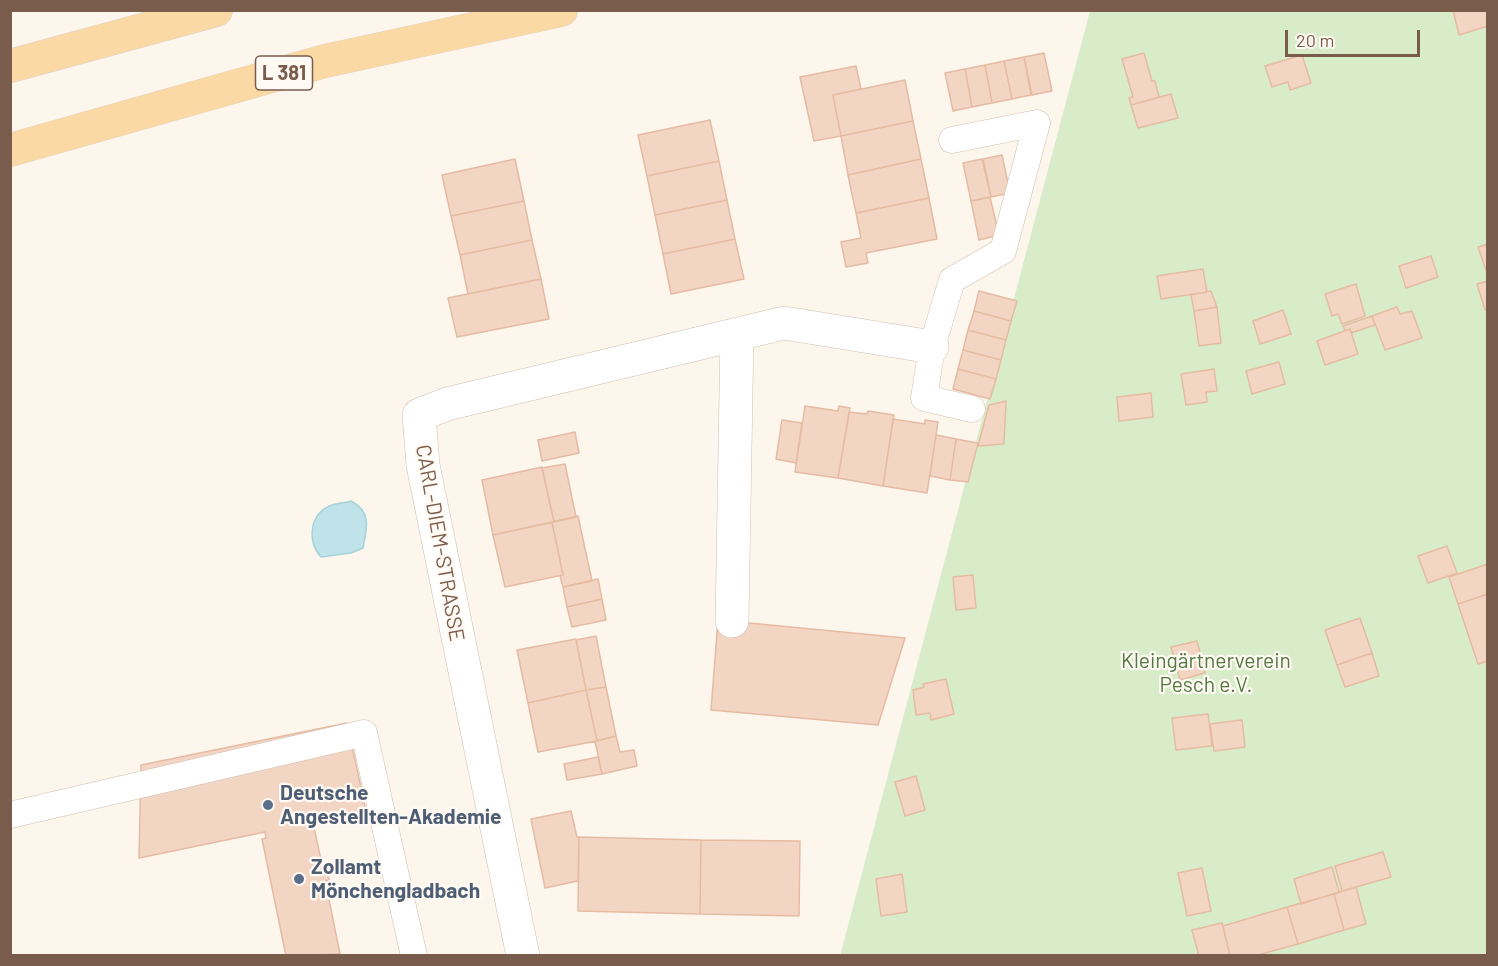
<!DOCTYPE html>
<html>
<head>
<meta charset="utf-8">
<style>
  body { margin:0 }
  #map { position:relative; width:1498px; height:966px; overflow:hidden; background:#fdf6ec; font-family:Barlow,sans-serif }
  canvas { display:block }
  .frame { position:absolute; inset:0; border:12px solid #7a5c4d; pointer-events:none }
  .scale { position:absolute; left:1285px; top:30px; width:135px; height:27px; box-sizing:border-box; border:3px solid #7a5c4d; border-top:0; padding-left:8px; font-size:18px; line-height:21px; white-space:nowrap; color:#7a5c4d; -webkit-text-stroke:4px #fffaf3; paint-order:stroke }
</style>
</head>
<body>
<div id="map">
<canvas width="1498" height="966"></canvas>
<div class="frame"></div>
<div class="scale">20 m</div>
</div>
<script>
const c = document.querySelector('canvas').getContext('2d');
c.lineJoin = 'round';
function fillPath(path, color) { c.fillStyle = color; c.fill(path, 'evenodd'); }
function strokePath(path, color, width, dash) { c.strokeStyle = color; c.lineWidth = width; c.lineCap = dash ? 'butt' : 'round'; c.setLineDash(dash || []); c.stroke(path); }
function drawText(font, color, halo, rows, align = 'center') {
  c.font = font + ' Barlow,sans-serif'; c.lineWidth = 4.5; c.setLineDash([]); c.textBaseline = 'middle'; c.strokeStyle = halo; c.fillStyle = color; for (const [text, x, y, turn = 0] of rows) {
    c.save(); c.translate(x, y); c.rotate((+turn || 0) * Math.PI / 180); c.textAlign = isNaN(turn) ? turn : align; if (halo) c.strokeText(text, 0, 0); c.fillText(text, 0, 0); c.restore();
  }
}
fillPath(new Path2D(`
  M1090,11h397v944l-647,1z`), '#d8ecc9');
const water = new Path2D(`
  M351,501c21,11 16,27 12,47l-12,5 -30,4c-14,-16 -12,-44 11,-52 5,-2 13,-2 19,-4z`);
fillPath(water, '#bfe3e8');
strokePath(water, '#a5d3da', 1.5);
const building = new Path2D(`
  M1453,10h35v16l-29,9z
  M1044,53l8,38 -20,4 -8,-38z
  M1144,53l8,28h3l4,16 -28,8 -2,-7 4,-1 -11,-38z
  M1302,55l9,28 -21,7 -2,-8 -16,5 -7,-21z
  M1024,57l7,38 -19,4 -8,-38z
  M1004,61l8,38 -20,4 -7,-38z
  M985,65l7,38 -20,4 -7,-38z
  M856,66l5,23 -28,6 8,41 -27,5 -14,-64z
  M965,69l7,38 -19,4 -8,-38z
  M905,80l8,41 -72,15 -8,-41z
  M1171,94l7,24 -40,10 -7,-23z
  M710,120l9,41 -72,15 -9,-41z
  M913,121l8,38 -73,16 -7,-39z
  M1002,155l8,38 -19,4 -8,-38z
  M515,159l9,42 -73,15 -9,-41z
  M921,159l8,39 -73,15 -8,-38z
  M982,159l9,38 -20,4 -8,-38z
  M719,161l8,39 -72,15 -8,-39z
  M990,197l9,38 -20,5 -8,-39z
  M929,198l8,41 -71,14 2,10 -22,4 -5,-25 20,-4 -5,-25z
  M727,200l8,39 -72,15 -8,-39z
  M524,201l8,39 -72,15 -9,-39z
  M735,239l9,40 -73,15 -8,-40z
  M532,240l9,39 -73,15 -8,-39z
  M1488,244v28l-1,1 -9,-26z
  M1431,256l7,21 -32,11 -7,-22z
  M1203,269l4,23 -46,7 -4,-23z
  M541,279l8,40 -92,18 -9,-39z
  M1488,281v28l-3,1 -8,-26z
  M1356,284l9,32 -23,8 -4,-10 -6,2 -7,-22z
  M979,291l38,10 -6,20 -37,-10z
  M1211,291l6,16 -23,4 -3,-16z
  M1217,307l4,36 -22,3 -5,-35z
  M1397,307l3,7 12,-3 10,27 -37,12 -13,-34z
  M1283,310l8,24 -31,10 -7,-23z
  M974,311l37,10 -5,19 -38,-10z
  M1372,316l3,9 -24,8 -1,-4 -5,2 -2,-5z
  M1350,329l8,25 -33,11 -8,-24z
  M968,330l38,10 -5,20 -38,-10z
  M963,350l38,10 -5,19 -38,-10z
  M1279,362l6,22 -33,10 -6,-23z
  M958,369l38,10 -6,20 -37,-10z
  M1214,369l3,22 -11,1 1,10 -21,3 -5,-31z
  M1151,393l2,24 -34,4 -2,-24z
  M1006,401l-2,43 -26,2 11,-41z
  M805,406l33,5 1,-5 11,2 -12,70 -43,-6z
  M868,411l26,4 -11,71 -45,-8 11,-66 18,2z
  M893,419l32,5v-4l13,2 -11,71 -44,-7z
  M782,420l20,3 -6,40 -20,-4z
  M575,432l4,21 -37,8 -4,-21z
  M936,435l20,4 -6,41 -20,-4z
  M956,439l22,4 -10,39 -18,-2z
  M565,464l11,53 -22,5 -12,-54z
  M542,467l12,55 -61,13 -11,-55z
  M578,516l14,65 -29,6 -3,-11 3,-1 -11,-53z
  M552,522l11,53 -58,12 -12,-52z
  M1447,546l10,27 -29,10 -10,-27z
  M1488,564v30l-30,10 -9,-27z
  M973,575l3,33 -20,2 -3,-33z
  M598,579l4,20 -35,8 -4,-20z
  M1488,594v67l-10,3 -20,-60z
  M602,599l4,21 -34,7 -5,-20z
  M1360,618l12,35 -35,12 -12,-35z
  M718,620l187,18 -27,87 -167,-15z
  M596,636l10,51 -20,3 -10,-50z
  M576,639l10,51 -58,13 -11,-53z
  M1197,641l8,32 -25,7 -9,-33z
  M1372,653l7,23 -34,11 -8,-22z
  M946,679l8,35 -23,6 -1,-7 -14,2 -3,-25 11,-3 -1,-3z
  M606,687l10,49 -19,5 -11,-51z
  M586,690l11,51 -59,11 -10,-49z
  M1208,714l4,32 -36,4 -4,-32z
  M1242,720l3,27 -31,4 -4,-27z
  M347,723l19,88 -58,12 2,6 4,-1 8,36h4l3,16 -3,1 1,9 13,64 -54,2 -24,-117 4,-1 -1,-6 -126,26 2,-93z
  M616,736l4,16 14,-2 3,16 -35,8 -7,-33z
  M598,757l4,17 -35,6 -3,-16z
  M916,776l9,34 -20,6 -10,-34z
  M571,811l6,26h2l-1,44 -33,7 -14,-69z
  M579,837l122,3 -1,74 -122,-3z
  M701,840l99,1 -1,75 -99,-2z
  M1383,852l8,25 -49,14 -7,-25z
  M1332,867l7,25 -38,12 -7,-25z
  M1202,868l9,43 -24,5 -9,-43z
  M902,874l5,38 -26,4 -5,-37z
  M1356,887l10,37 -22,6 -10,-36z
  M1334,894l10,36 -46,14 -11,-37z
  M1287,907l11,37 -44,12h-24l-7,-30z
  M1222,923l8,33h-31l-7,-26z`);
fillPath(building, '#f3d5c3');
strokePath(building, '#e6bba3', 1.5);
const service = new Path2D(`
  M952,140l85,-17 -34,128 -51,29 -20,67 -8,51 48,11
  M10,815l354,-82 50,223`);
const minor = new Path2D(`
  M732,621l5,-287
  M523,956l-100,-491 -4,-50 28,-11 337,-81 148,24`);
const primary = new Path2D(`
  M10,66l206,-56
  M10,150l315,-89 236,-51`);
strokePath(service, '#d1beb0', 27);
strokePath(minor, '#d1beb0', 34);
strokePath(primary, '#dad1cd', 34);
strokePath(service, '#fff', 26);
strokePath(minor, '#fff', 33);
strokePath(primary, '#fbd9a5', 33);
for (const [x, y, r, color] of [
  [268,805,6,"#5c6f8a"],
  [299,879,6,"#5c6f8a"]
]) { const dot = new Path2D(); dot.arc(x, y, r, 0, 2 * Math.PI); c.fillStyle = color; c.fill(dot); strokePath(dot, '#fffaf3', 2); }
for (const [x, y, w] of [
  [284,73,57]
]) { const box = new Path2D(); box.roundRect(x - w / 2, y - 17, w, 34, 4.5); c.fillStyle = '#fffaf3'; c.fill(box); strokePath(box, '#7a5c4d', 1.5); }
drawText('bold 20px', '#7a5c4d', null, [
  ["L 381",284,73]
]);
drawText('21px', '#7a5c4d', '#fffaf3', [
  ["CARL-DIEM-STRASSE",440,543,80]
]);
drawText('21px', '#537a41', '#fffaf3', [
  ["Kleingärtnerverein",1206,661],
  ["Pesch e.V.",1206,685]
]);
drawText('bold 21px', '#4e5e75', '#fffaf3', [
  ["Deutsche",280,793],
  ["Angestellten-Akademie",280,817],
  ["Zollamt",311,867],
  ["Mönchengladbach",311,891]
], 'left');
</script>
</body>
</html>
